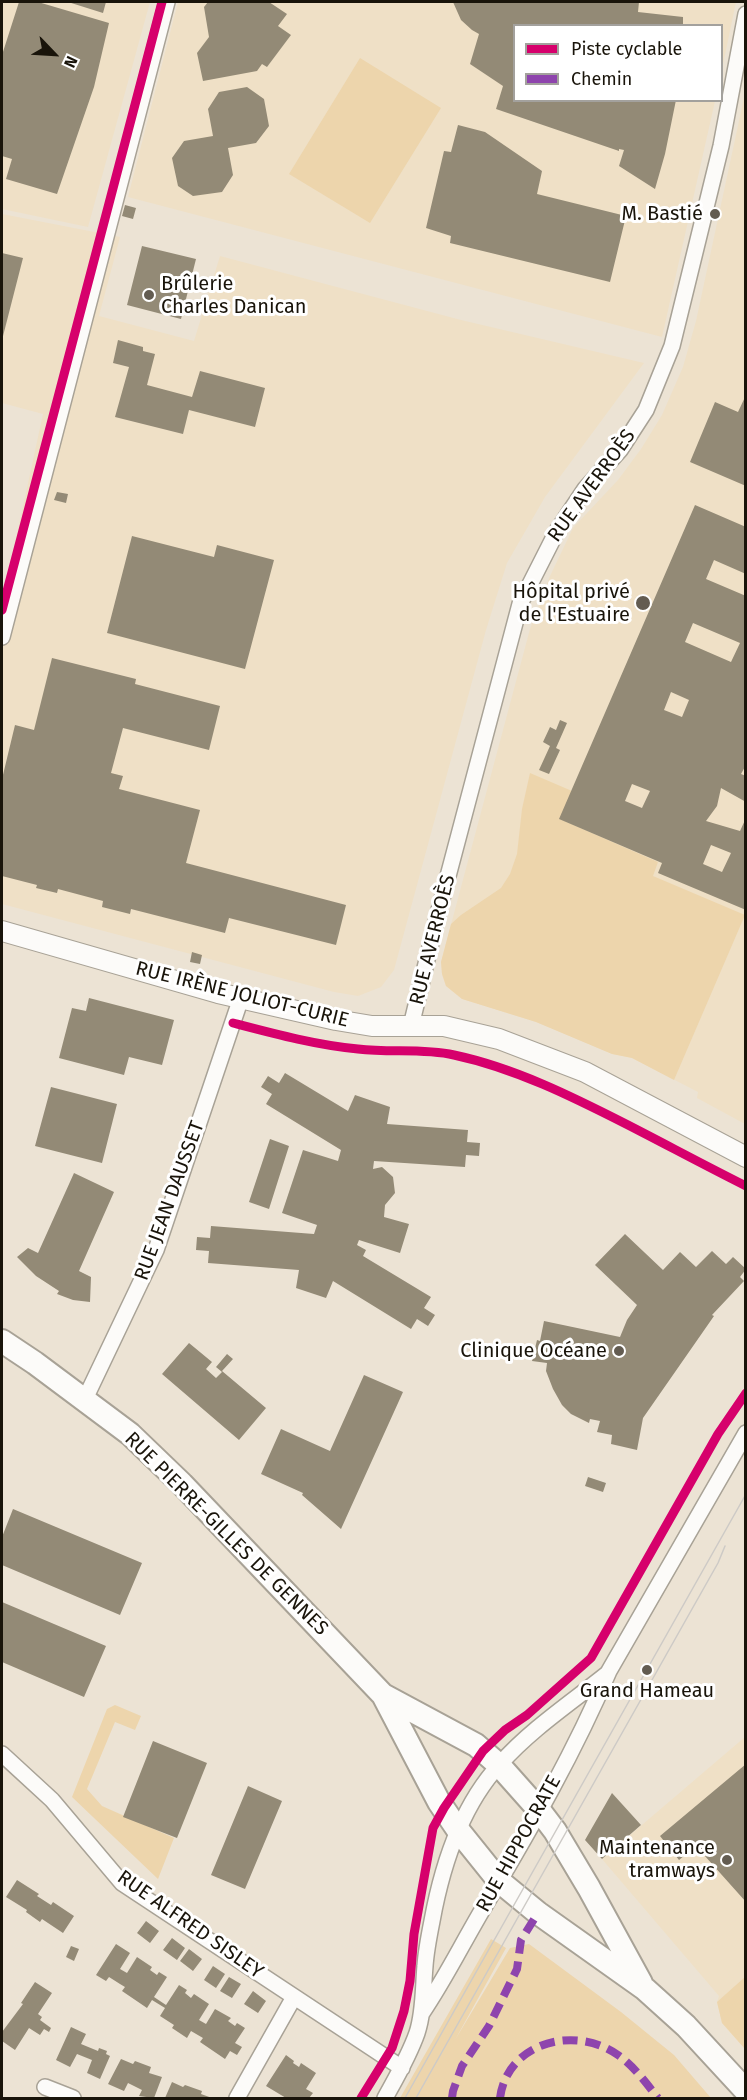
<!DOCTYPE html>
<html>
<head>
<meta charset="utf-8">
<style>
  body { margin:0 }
  #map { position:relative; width:747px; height:2100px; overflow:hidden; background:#ece3d4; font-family:"Fira Sans",sans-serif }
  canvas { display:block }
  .frame { position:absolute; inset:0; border:3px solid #19140a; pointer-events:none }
  .legend { position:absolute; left:513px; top:24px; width:210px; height:78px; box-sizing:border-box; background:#fff; border:2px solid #a3a19d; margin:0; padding:8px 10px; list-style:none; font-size:18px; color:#19140a }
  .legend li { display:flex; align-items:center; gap:12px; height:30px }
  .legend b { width:30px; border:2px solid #a3a19d }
  .north { position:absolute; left:24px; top:24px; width:60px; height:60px; -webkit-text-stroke:4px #fff; paint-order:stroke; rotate:115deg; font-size:16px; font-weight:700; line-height:24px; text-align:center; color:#19140a }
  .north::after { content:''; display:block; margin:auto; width:21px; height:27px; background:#19140a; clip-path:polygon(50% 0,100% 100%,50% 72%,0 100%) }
</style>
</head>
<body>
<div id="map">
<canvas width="747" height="2100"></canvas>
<div class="frame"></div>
<ul class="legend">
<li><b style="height:8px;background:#d6006c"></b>Piste cyclable</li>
<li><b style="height:8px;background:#8e44ad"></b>Chemin</li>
</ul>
<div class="north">N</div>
</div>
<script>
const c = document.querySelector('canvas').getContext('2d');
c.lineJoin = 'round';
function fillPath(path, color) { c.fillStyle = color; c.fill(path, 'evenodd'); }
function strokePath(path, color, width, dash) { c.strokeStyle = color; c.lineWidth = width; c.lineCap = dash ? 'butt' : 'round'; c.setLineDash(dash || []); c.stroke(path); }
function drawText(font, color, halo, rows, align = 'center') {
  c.font = font + ' "Fira Sans",sans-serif'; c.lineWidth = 6; c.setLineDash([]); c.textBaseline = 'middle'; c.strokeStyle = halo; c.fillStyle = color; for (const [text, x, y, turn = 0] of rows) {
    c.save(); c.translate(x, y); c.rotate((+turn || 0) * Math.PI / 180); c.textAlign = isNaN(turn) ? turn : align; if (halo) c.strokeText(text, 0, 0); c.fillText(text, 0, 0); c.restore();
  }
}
fillPath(new Path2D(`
  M2,2h148l-62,225 -86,-18z
  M178,2h558l-14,67v-43h-208v74l201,1 -53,236 -534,-140z
  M745,93v1031l-48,-26 1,-6 -66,-34 -20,-4 -76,-32 -74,-23 -16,-13 -4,-12 -1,-12 89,-333 20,-53 23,-48 45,-48 23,-31 21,-34 21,-48 13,-46z
  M2,214l118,23 -21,79 95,25 26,-85 241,64 183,43 -99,134 -38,66 -21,67 -92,340 -13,17 -23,9 -24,-4 -332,-88v-301l41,-189 -41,-11z
  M745,1737v312l-23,-26 -5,-21 2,-6 -117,-137z`), '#efe0c6');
fillPath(new Path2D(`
  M360,58l81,50 -71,115 -81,-49z
  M530,773l42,18 -12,28 98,43 -5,14 92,39 -71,165 -42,-22 -20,-4 -76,-32 -74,-23 -16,-13 -4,-12 -1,-12 10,-38 10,-9 40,-27 9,-14 7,-20 5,-45z
  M115,1705l26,11 -6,14 -20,-8 -28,67 15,17 72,32 -16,41 -86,-82 35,-88z
  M491,1939l15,9 -51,92 55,-92 19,-4 92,68 53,43 37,43h-311z
  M745,1977v72l-23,-26 -5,-21z`), '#edd5ac');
fillPath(new Path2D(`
  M19,2h19l71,21 -15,64 -37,107 -51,-15 6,-20 -10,-3v-101z
  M68,2h38l-3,11z
  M208,2h61l18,12 -9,12 13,9 -24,32 -5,-3 -5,7 -54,10 -6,-28 12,-16 -5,-30z
  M453,2h186l-1,10 45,5v9h-169v74h162l-11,54 -10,35 -36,-23 5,-16 -5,-1v2l-123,-42 7,-23 -33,-22 9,-30 -7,-4 -11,-10z
  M247,87l17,12 5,27 -13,17 -28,5 5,27 -11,17 -29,4 -15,-10 -6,-28 12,-17 29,-5 -5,-27 11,-17z
  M458,125l27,7 57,39 -5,23 89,22 -16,66 -160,-39 1,-7 -25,-8 18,-77 7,1z
  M125,205l11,3 -3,11 -11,-3z
  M142,246l54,13 -15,60 -54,-14z
  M2,253l21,5 -21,82z
  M118,340l25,7v4l12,3 -8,31 45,12 8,-26 65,17 -10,39 -66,-17 -6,24 -68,-17 14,-50 -16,-4z
  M746,395v91l-56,-24 25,-60 23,10z
  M57,492l11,2 -2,9 -12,-3z
  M695,505l51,22v47l-32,-14 -8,19 40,17v169l-5,9 5,2v26l-25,-14 -4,18 -11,15 34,10 6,-13v92l-88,-37 4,-10 -103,-44zM693,623l47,20 -9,19 -46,-20zM671,692l18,8 -7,17 -18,-7zM632,784l18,7 -8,17 -17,-7zM711,845l20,8 -9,19 -19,-8z
  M132,536l82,21 3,-12 57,15 -29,109 -138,-36z
  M52,658l84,21 -1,5 85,22 -11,44 -86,-22 -12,45 12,3 -4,13 81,21 -14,53 160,42 -10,40 -107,-27 -4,15 -94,-24 -1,5 -28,-7 1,-6 -45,-12 -1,4 -21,-5 1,-3 -35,-9v-97l13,-54 19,5z
  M560,720l7,3 -11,25 4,2 -11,24 -10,-4 11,-24 -7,-4 7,-15 6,3z
  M192,952l10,3 -2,9 -10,-2z
  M89,998l85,22 -12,45 -33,-8 -5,18 -65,-17 13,-50 14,3z
  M285,1073l63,38 7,-16 35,12 -3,17 81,6 -1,12 13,1 -1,13 -13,-1 -1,12 -91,-6 -1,8 9,-2 11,10 2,16 -10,12 -1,12 25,7 -9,29 -41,-13 -2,5 9,5 -3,6 68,41 -7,11 11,7 -7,11 -11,-7 -6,10 -78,-48 -7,17 -30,-10 3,-18 -91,-7 1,-12 -13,-1 1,-13 13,1 1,-12 103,8 3,-9 -35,-12 21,-63 35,11 3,-11 -75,-46 6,-10 -11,-7 7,-11 11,7z
  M51,1087l66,17 -15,59 -67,-17z
  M270,1139l19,7 -20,63 -20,-7z
  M74,1173l40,19 -35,79 12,6 -1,25 -17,-2 -16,-6 2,-3 -23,-15 -19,-19 11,-9 10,5z
  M625,1234l38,36 17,-18 16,15 16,-16 14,13 7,-7 13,12 -6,8 4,4 -32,34 2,1 -71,102 -6,32 -26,-6 1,-9 -15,-3 3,-11 -10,-2 -1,4 -18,-9 -9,-9 -9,-16 -7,-18 1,-8 -15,-2 5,-21 3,1 4,-20 76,16 7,-17 10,-15 -42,-40z
  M189,1343l23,19 -6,7 10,9 6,-6 -6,-5 11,-13 6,5 -11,12 44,37 -27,32 -77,-66z
  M364,1375l39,17 -62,137 -39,-34 1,-2 -42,-19 20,-45 49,22z
  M588,1477l18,6 -3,9 -18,-6z
  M13,1509l129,54 -22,52 -118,-50v-28z
  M2,1602l104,44 -22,51 -82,-35z
  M153,1741l54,22 -30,75 -54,-21z
  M746,1764v138l-50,-56 -17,14 -19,-24z
  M248,1786l34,15 -37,88 -34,-14z
  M612,1793l29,32 -39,34 -17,-19z
  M17,1880l22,14 -2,2 14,9 2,-3 21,14 -11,17 -21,-14 -2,3 -14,-10 1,-2 -21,-13z
  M146,1921l13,10 -9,12 -13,-10z
  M172,1938l13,10 -8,12 -14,-10z
  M116,1944l14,9 -10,16 7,4 10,-16 15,10 -2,3 7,5 2,-3 8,5 -13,20 12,8 13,-20 8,5 -2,3 6,5 3,-4 15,10 -10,16 7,4 9,-15 16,9 -3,3 7,5 2,-3 8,5 -10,15 7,4 -5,8 -7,-4 -5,8 -25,-17 3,-4 -12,-7 -4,7 -15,-10 2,-3 -14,-9 5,-8 -13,-8 -5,8 -25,-17 3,-4 -5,-3 -11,-7 -3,4 -10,-6z
  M71,1946l8,3 -5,12 -8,-4z
  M189,1949l13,10 -9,12 -13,-10z
  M213,1966l12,8 -9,14 -12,-8z
  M229,1977l12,7 -9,14 -12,-7z
  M35,1982l17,11 -14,21 4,3 -2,3 11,8 -2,4 -5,-3 -4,6 -11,-7 -14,22 -13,-9v-9l21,-28 -2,-1z
  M253,1991l13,10 -8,12 -14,-9z
  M71,2027l15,7 -5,10 17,7 1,-3 8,3 -1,3 4,2 -10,23 -13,-6 5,-13 -15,-6 -7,13 -14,-7z
  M286,2055l8,6 -1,2 6,4 2,-4 15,10 -10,16 7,4 -4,5h-23l-20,-12z
  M121,2059l12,5 2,-3 16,6 -2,6 13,4 -8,21 -15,-2 3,-6 -14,-7 -4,8 -16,-7z
  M172,2082l11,5 2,-2 17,6 -1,3 11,4h-47z`), '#938a76');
const minor = new Path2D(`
  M2,637l165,-635
  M411,1026l27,-112 82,-310 37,-73 28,-42 35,-39 26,-40 26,-64 49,-200 25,-132
  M85,1399l71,-149 85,-252
  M2,1754l50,46 70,83 280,185
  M422,2013c25,-37 42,-73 65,-111 44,-74 88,-151 122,-231l137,-238
  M45,2087l28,11
  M237,2098l57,-101
  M385,2098c11,-20 24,-42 32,-65 7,-21 6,-45 8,-67 1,-15 4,-30 7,-45 10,-55 30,-116 68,-157 31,-35 72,-62 108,-91`);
const tertiary = new Path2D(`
  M2,931l216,62 118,27 36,6h72l55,13 86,33 161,85`);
const secondary = new Path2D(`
  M2,1341l33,22 95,71 52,50 201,211 56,107 19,28 41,51 39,32 107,76 41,37 60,65
  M383,1695l93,50 23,20 40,45 16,21 34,57 52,95`);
strokePath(minor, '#a8a296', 18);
strokePath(tertiary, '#a8a296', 22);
strokePath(secondary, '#a8a296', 26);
strokePath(minor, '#fcfbf9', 15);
strokePath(tertiary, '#fcfbf9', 20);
strokePath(secondary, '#fcfbf9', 22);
strokePath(new Path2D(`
  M405,2098l341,-604
  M416,2098l302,-535 7,-17`), '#cdcac6', 1.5);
strokePath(new Path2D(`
  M452,2098l1,-7 9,-25 27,-40 28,-57 4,-29 17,-27
  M500,2098c7,-55 74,-74 118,-43 16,11 28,28 40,43`), '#8e44ad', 8, [15, 8]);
strokePath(new Path2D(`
  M2,610l160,-608
  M233,1023c42,11 83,22 125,26 32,4 65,-1 96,6 61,13 119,42 174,70 39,20 78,41 118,61
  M361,2098l31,-50 12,-37 6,-30 4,-47 19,-106 11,-20 39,-57 22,-21 22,-15 64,-57 127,-224 28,-41`), '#d6006c', 9);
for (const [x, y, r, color] of [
  [715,214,6,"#635c51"],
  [149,295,6,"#635c51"],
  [643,603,8,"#635c51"],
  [619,1351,6,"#635c51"],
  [647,1670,6,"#635c51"],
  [727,1860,6,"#635c51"]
]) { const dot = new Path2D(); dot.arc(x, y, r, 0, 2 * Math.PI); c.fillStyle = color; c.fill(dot); strokePath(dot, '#fff', 2); }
drawText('20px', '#19140a', '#fff', [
  ["M. Bastié",703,214],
  ["Brûlerie",161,284,"left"],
  ["Charles Danican",161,307,"left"],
  ["Hôpital privé",630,592],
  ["de l'Estuaire",630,615],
  ["Clinique Océane",607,1351],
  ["Grand Hameau",647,1691,"center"],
  ["Maintenance",715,1848],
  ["tramways",715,1871]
], 'right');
drawText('20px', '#19140a', '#fff', [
  ["RUE AVERROÈS",592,486,-54],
  ["RUE AVERROÈS",433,940,-76],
  ["RUE IRÈNE JOLIOT-CURIE",242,995,14],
  ["RUE JEAN DAUSSET",170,1201,-70],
  ["RUE PIERRE-GILLES DE GENNES",226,1534,45],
  ["RUE HIPPOCRATE",519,1844,-61],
  ["RUE ALFRED SISLEY",190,1925,35]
]);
</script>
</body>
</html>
